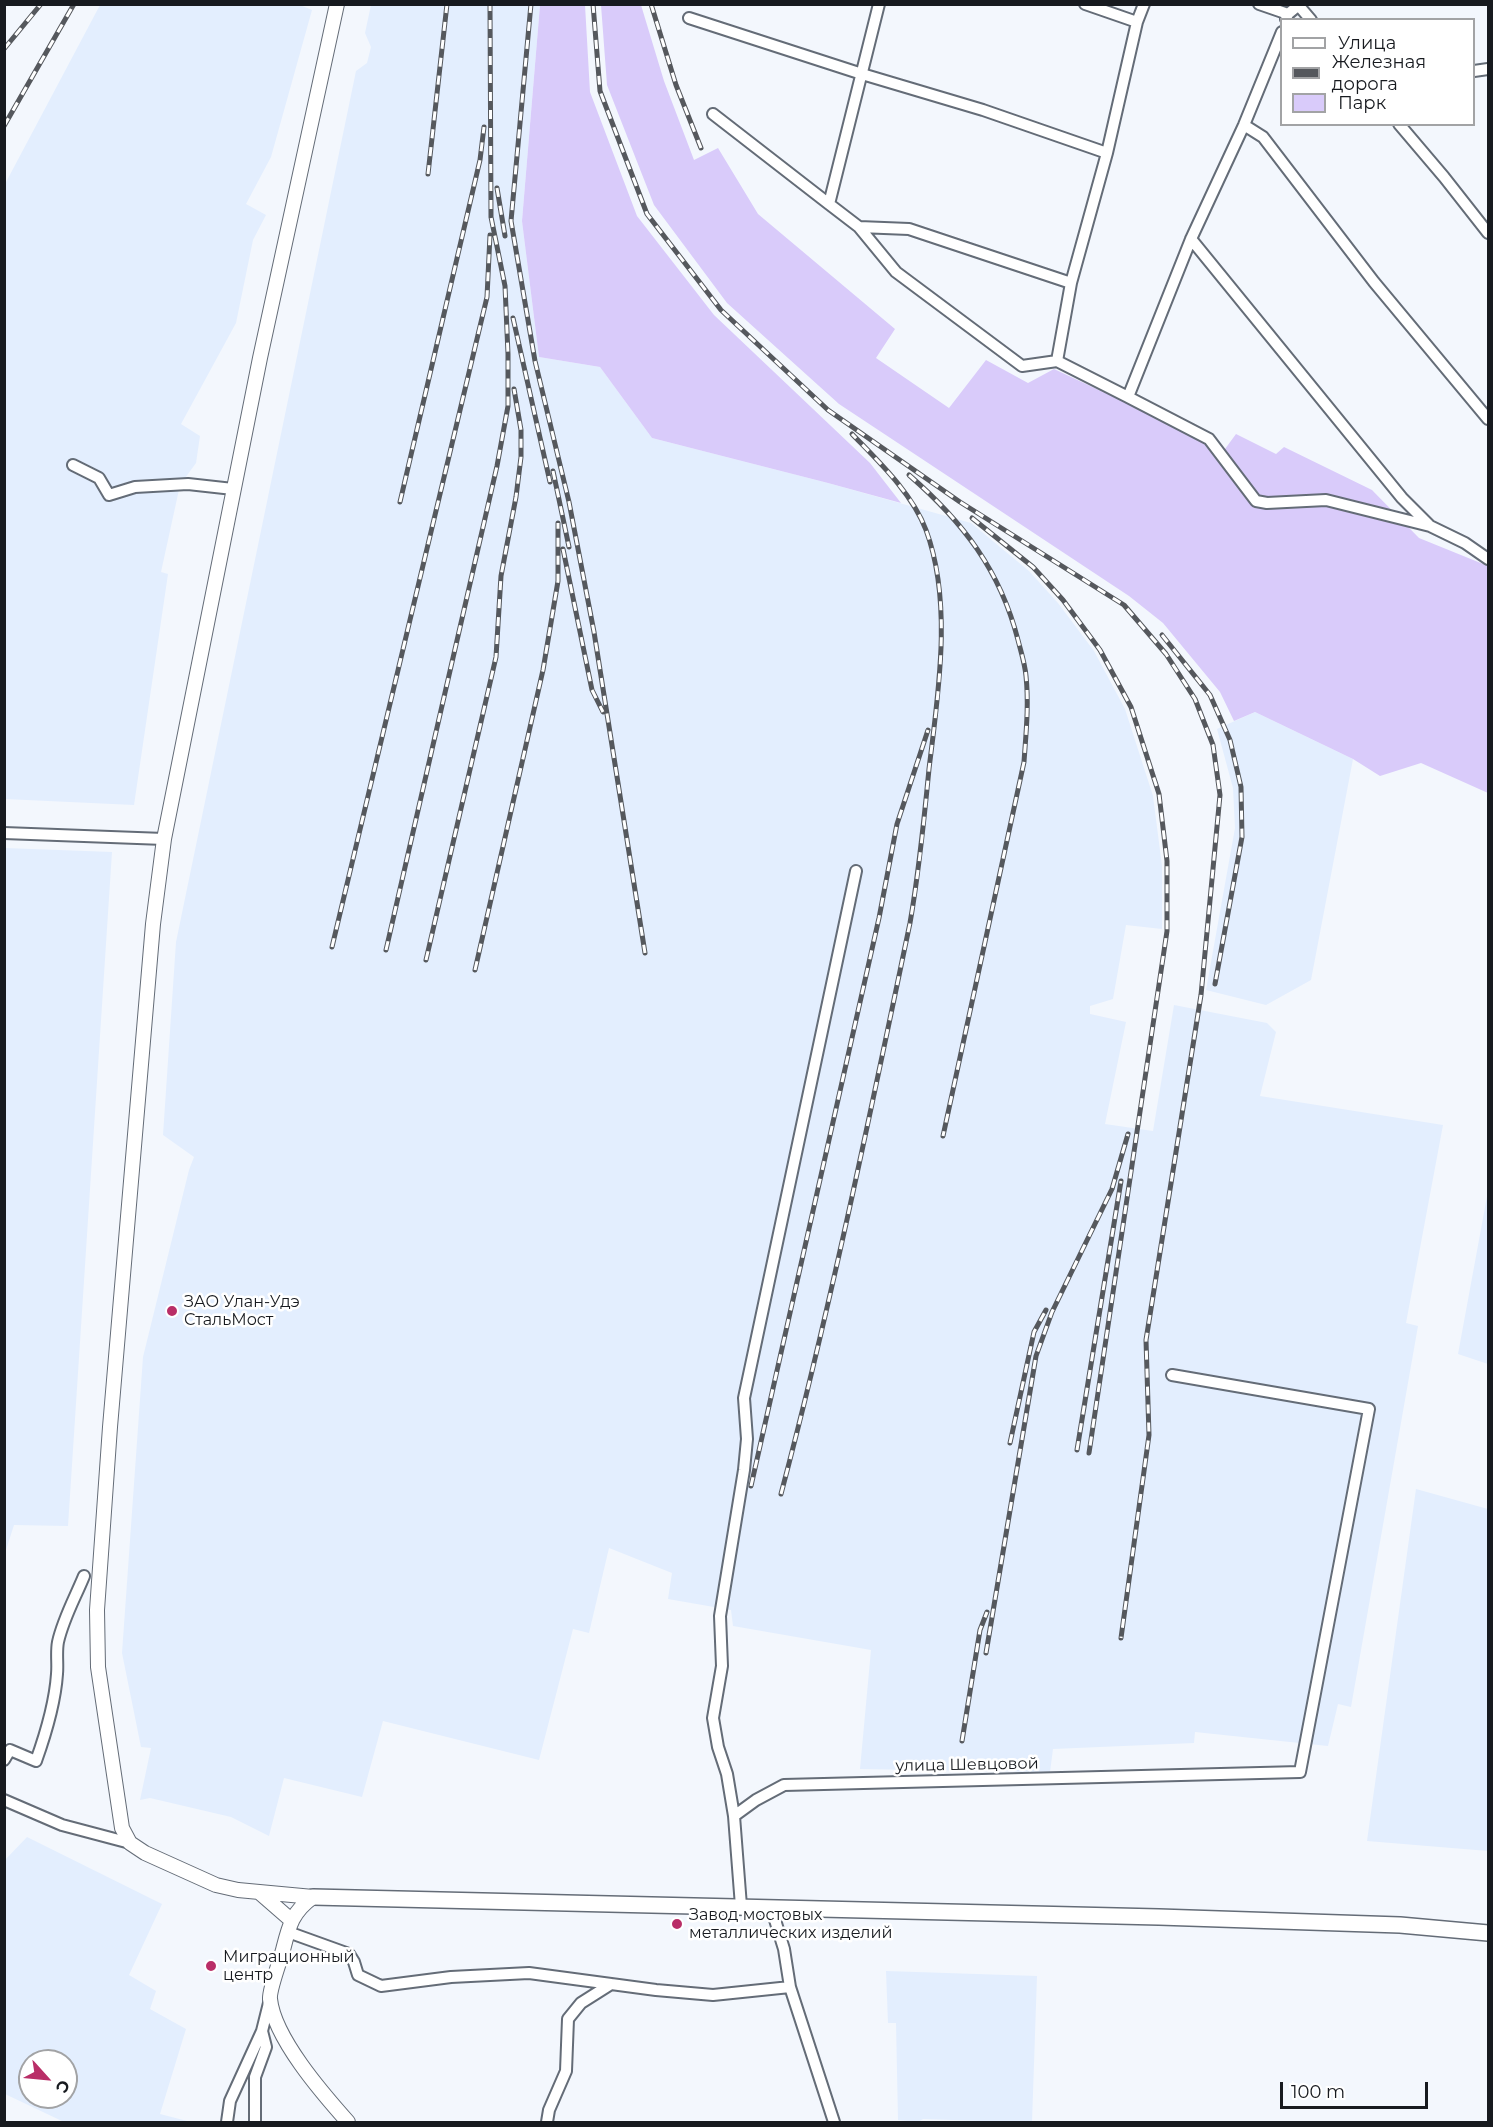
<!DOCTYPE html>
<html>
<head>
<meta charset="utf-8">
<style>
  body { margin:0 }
  #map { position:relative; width:1493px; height:2127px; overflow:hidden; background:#f3f7fd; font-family:Montserrat,sans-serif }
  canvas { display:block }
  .frame { position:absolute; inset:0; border:6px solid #171a1f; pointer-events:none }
  .legend { position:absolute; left:1280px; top:18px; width:195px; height:108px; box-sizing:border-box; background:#fff; border:2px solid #a2a3a5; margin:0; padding:8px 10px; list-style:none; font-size:18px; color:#171a1f }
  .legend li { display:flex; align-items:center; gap:12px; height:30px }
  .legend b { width:30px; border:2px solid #a2a3a5 }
  .north { position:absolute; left:18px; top:2049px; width:60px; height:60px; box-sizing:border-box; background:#fff; border:2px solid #a2a3a5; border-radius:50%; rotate:117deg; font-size:16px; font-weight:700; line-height:24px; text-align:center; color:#171a1f }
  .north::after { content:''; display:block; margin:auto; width:21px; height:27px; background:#b92e67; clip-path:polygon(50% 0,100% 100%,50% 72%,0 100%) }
  .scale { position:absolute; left:1280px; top:2082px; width:148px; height:27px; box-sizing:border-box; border:3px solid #171a1f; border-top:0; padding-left:8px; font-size:18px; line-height:21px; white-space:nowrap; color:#171a1f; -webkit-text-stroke:4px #fff; paint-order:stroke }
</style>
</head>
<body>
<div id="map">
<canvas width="1493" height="2127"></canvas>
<div class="frame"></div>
<ul class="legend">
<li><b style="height:8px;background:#fff"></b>Улица</li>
<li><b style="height:8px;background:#55585d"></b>Железная дорога</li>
<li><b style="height:16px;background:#d9cbfa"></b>Парк</li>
</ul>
<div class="north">С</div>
<div class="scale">100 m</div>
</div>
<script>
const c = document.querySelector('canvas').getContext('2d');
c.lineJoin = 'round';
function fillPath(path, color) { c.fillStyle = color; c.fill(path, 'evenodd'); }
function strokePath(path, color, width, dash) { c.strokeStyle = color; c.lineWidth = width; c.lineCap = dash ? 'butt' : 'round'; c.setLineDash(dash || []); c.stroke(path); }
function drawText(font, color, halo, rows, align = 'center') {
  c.font = font + ' Montserrat,sans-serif'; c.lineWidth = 5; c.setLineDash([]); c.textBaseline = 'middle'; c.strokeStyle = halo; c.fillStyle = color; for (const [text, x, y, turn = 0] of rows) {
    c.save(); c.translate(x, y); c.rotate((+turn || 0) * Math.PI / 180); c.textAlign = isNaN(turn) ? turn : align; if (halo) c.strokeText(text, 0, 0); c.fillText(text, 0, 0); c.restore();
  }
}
fillPath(new Path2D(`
  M100,5h200l12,5 -41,147 -25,47 20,11 -13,25 -17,83 -55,101 19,12 -4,27 -16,22 -19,87 7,2 -34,231 -129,-6v-615z
  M371,5h169l-18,216 17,136 61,10 52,71 176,45 143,40 58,48 29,32 36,48 31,58 28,87 9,70v63l-36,-4 -13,74 -23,7v8l36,8 -21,102 48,7 21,-126 93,18 9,9 -16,64 183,29 -37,198 12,3 -67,381 -13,-3 -10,42 -133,-14 -1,11 -141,6 -3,23 -190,-3 11,-119 -138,-24 -2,-16 -63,-11 4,-26 -63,-25 -20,85 -16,-4 -34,131 -156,-39 -21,76 -78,-19 -15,58 -38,-19 -81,-19 -10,2 11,-52 -10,-1 -19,-94 21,-296 46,-187 5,-13 -31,-22 13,-193 180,-871 11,-8 4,-16 -6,-14z
  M1255,712l98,47 -42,221 -45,25 -60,-15 29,-162 -2,-40 -16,-59z
  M5,848l107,4 -44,674 -54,-1 -9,28z
  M1488,1191v173l-30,-10z
  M1416,1489l72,20v342l-121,-10z
  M27,1837l135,67 -33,71 27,16 -6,18 36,20 -26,85 31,8h-127l-59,-28v-234zM30,2061h36v36h-36z
  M886,1971l151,5 -5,146h-50l-1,-1 -58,-2 -5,3 -20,-2 -2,-97h-8z`), '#e3eefe');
fillPath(new Path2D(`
  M540,5h45l5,87 47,124 77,99 156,148 31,40 -73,-20 -176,-45 -52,-71 -61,-10 -17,-136z
  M601,5h40l23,76 30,79 24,-12 40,66 137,115 -19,29 73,50 37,-48 42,23 26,-14 171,80 11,-15 40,20 8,-7 88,43 47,48 69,28v227l-67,-30 -41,13 -27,-17 -98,-47 -21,9 -14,-29 -57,-69 -34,-27 -290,-192 -112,-101 -73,-98 -47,-120z`), '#d9cbfa');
const minor = new Path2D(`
  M879,4l-50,200 30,23 37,45 126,94 35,-5
  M1085,4l52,18
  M1259,4l29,10
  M1299,6l12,14
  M689,18l173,56 121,36 124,43
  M1286,19l2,-5 12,-10
  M1282,32l-38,93 -53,114 -63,158 81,42 47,62 11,2 59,-3 104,26 35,17 23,16
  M1474,71l14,-2
  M713,114l116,90
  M1399,124l45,53 44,56
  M1244,125l19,12 111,145 114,137
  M859,227l50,2 162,54
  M1191,239l211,259 27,27
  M1128,397l-71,-36 14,-78 36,-130 30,-131 7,-18
  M73,465l26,13 10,17 26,-8 53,-3 45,5
  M4,833l160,6
  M4,1760l6,-10 26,11c10,-28 19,-57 21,-87 1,-10 -1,-22 1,-32 5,-23 17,-44 26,-66
  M4,1800l58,25 68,18
  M734,1816l-7,-42 -9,-27 -5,-29 9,-52 -2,-50 24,-146 3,-31 -3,-41 112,-527
  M741,1906l-7,-90 22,-16 28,-15 516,-13 69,-363 -197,-34
  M771,1907l13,42 6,38 44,135
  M288,1932l61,22 5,8 4,13 23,11 70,-9 78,-4 127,17 57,5 77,-8
  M227,2122l3,-21 32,-70 8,-32
  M255,2122v-45l11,-30 -4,-16
  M547,2122l2,-12 17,-39 2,-52 13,-16 30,-19`);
const tertiary = new Path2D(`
  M260,1893l31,27
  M313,1897l-75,-7 -22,-5 -71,-32 -15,-10 -8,-15 -24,-161 -1,-57 13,-183 43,-503 11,-85 96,-481 77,-354
  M313,1897c-21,15 -24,29 -30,53 -3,11 -14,40 -13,49 4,39 53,95 78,123`);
const secondary = new Path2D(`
  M313,1897l846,20 241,8 88,8`);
strokePath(minor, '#646c77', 14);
strokePath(tertiary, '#646c77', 16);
strokePath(secondary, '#646c77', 18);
strokePath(minor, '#fff', 10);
strokePath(tertiary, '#fff', 14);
strokePath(secondary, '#fff', 15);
const rail = new Path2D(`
  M531,4l-20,217 24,140 34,141 25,130 51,321
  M593,4l7,87 47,123 74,96 107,100 132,92 164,103 42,49 29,45 18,46 7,50 -19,200 -55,345 3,95 -28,203
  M651,4l25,81 25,63
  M4,49l37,-45
  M4,126l70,-122
  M428,174l19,-170
  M497,188l8,48
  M513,318l37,164
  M553,471l16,76
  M909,475c54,47 91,95 109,165 3,12 7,24 8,36 3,29 0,57 -2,86l-81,374
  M400,502l80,-342 4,-33
  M972,518l61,49 30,33 37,50 31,57 28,87 8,67v70l-78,522
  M563,549l29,141 11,22
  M1162,635l48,60 20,45 11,47 1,50 -27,147
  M332,947l155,-650 3,-62
  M386,950l111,-484 11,-60v-52l-3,-68 -14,-69 -1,-213
  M426,960l70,-303 5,-81 15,-79 5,-40v-27l-7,-41
  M475,970l68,-300 15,-89v-58
  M1010,1443l24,-111 12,-22
  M1077,1450l44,-269
  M751,1486l128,-568 18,-94 31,-94
  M781,1494c50,-189 89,-380 129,-571 9,-51 14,-102 19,-154 9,-75 24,-166 -3,-239 -14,-37 -47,-68 -74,-96
  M986,1653l50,-297 16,-44 60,-123 16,-55
  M962,1741l18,-111 7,-18`);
strokePath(rail, '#55585d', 5);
strokePath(rail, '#fff', 3, [9]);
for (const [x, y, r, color] of [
  [172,1311,6,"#b92e67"],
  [677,1924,6,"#b92e67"],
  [211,1966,6,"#b92e67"]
]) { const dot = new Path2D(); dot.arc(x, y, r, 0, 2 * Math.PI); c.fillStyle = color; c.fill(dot); strokePath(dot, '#fff', 2); }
drawText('16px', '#171a1f', '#fff', [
  ["ЗАО Улан-Удэ",184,1302],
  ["СтальМост",184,1320],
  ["Завод мостовых",689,1915],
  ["металлических изделий",689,1933],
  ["Миграционный",223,1957],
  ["центр",223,1975]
], 'left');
drawText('16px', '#171a1f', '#fff', [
  ["улица Шевцовой",967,1765,-1]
]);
</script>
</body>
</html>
